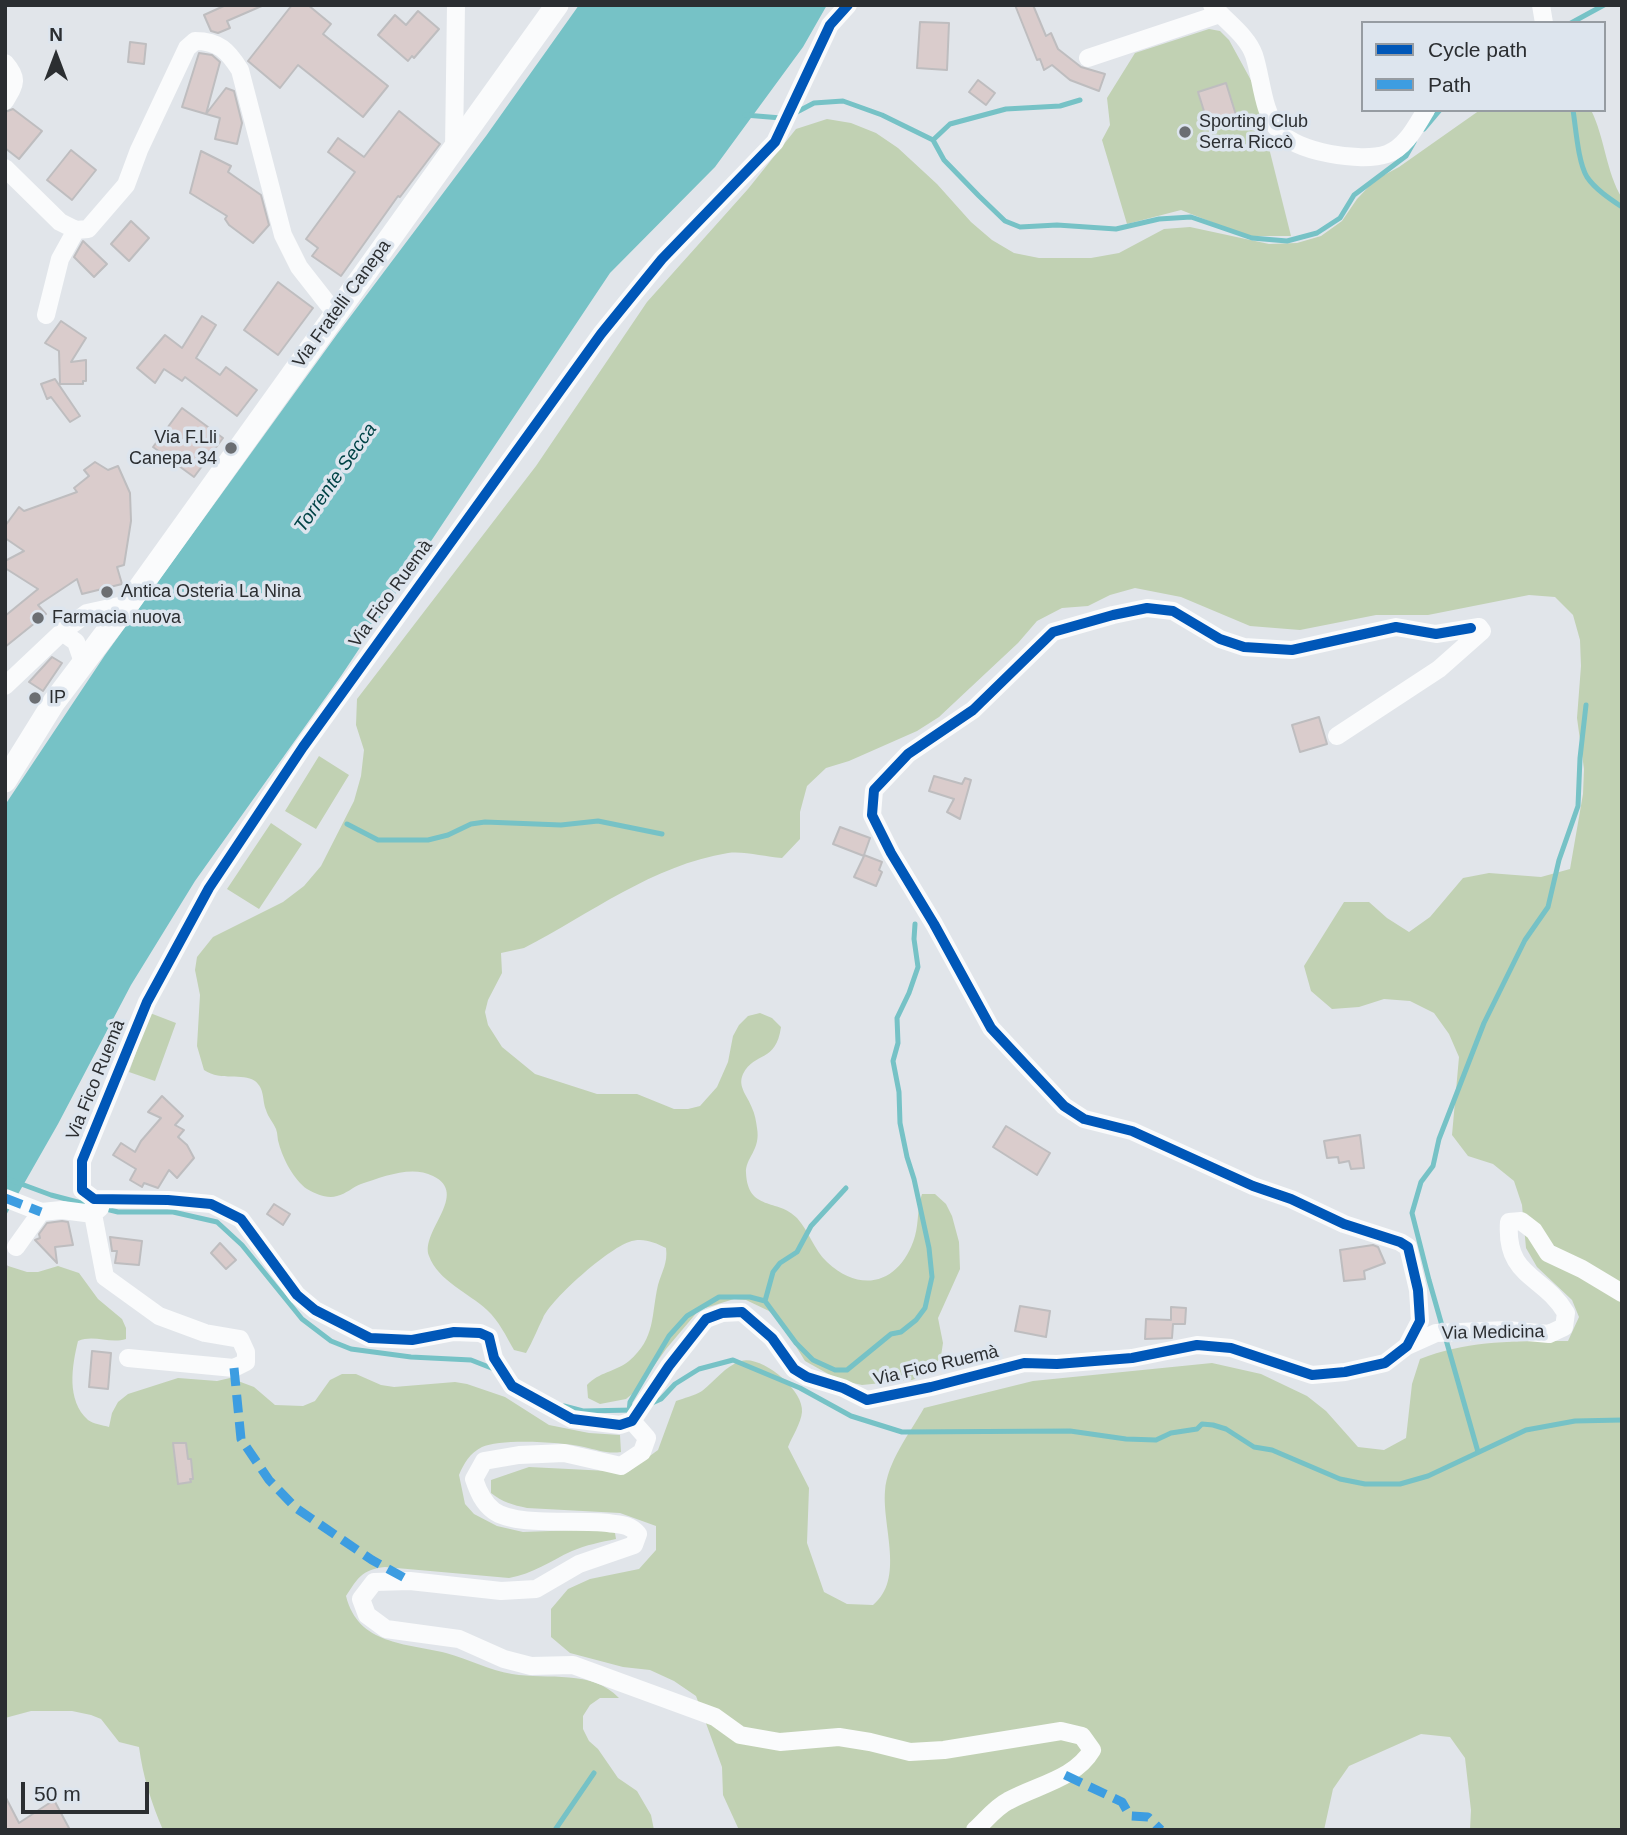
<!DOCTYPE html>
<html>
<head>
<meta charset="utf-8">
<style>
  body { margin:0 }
  #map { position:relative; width:1627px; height:1835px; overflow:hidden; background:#e1e5ea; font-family:Arial,sans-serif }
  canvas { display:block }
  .frame { position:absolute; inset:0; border:7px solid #2b2e31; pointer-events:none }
  .legend { position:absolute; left:1361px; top:21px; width:245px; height:91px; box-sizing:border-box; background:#dde5ee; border:2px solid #969ca2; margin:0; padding:9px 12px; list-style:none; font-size:21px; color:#2b2e31 }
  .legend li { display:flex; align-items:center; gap:14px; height:35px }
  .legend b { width:35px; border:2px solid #969ca2 }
  .north { position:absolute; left:21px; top:21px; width:70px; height:70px; -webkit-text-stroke:5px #dde5ee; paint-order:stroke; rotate:0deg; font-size:19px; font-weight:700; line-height:28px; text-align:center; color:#2b2e31 }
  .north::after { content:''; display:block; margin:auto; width:24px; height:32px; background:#2b2e31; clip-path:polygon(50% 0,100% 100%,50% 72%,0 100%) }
  .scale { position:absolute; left:21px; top:1782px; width:128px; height:32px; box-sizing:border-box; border:4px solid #2b2e31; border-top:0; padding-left:9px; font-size:21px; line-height:24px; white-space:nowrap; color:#2b2e31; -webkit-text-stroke:5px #dde5ee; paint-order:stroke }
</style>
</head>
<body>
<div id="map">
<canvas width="1627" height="1835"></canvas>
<div class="frame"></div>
<ul class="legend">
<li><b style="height:9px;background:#0057b8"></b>Cycle path</li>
<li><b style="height:9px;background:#3d9de1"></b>Path</li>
</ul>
<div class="north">N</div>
<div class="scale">50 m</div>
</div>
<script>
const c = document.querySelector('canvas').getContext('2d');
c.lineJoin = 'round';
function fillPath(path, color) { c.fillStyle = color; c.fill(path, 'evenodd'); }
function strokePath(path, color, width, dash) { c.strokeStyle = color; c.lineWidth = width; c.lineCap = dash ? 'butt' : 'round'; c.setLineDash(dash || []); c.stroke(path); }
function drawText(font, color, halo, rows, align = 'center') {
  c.font = font + ' Arial,sans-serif'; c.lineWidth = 7; c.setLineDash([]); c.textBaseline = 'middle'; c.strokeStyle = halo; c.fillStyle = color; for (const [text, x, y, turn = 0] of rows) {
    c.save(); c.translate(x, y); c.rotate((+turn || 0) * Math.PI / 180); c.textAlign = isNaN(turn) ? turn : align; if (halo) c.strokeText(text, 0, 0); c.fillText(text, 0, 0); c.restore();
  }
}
fillPath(new Path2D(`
  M1209,29l11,2 9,9 24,44 38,152h-44l-66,-26 -54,14 -25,-84 8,-15 -3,-27 28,-45z
  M1480,110h111c14,28 15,62 31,88v1632h-152l1,-20 -6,-52 -15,-21 -29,-3 -72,32 -16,23 -9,41h-585l-16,-35 -1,-28 -26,-71 -22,-15 -24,-11 -27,-3 -53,-14 -19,-16v-28l17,-20 22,-10 49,-10 17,-19v-24l-36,-13 -93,-5c-14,-3 -25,-6 -36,-15v-13l38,-13 99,5 30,-22 18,-49c8,-3 18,-5 26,-10 13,-10 23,-25 39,-30 21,-6 63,29 61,51 -1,11 -10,25 -14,35l21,41 -2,55 17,49 23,12 26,1c32,-26 9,-78 12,-114 2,-29 25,-58 39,-83l109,-27 179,-18 49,11 46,22 19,15 32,36 26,3 22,-12 6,-54 8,-25c48,-19 97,-18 148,-18l11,-24 -7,-17 -35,-33 -11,-19 -4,-43 -8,-24 -21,-17 -25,-8 -16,-21 7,-78 -10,-23 -15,-21 -24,-12 -26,-2 -25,8 -27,2 -21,-18 -7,-25 40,-64h25l18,16 22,14 21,-15 33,-39 26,-5 52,4 29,-8 13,-75 1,-25 -7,-51 4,-52 -1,-26 -7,-25 -18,-18 -26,-2 -101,20h-52l-76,15 -50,-4 -69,-29 -46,-9 -25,7 -22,11 -26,2 -25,13 -19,22 -79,74 -22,14 -68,30 -23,7 -19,18 -7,26v27l-18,19c-17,-1 -37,-7 -54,-5 -75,12 -138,61 -204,95l-23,5 1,20 -14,27 -3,12 3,13 14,22 33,27 62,20h40l37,15h14l12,-3 17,-19 11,-25 5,-26 6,-11 9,-9 12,-3 12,5 9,9c-5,36 -26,24 -38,47 -6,13 5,22 9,34 3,6 4,13 5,20 4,22 -12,30 -11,45 2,39 32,25 51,45 12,13 17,32 30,44 36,34 75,19 88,-26 4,-14 2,-28 7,-42h13l11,10 6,12 7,26 1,27 -22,49 5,25 -2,13 -7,11 -9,8 -13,5 -50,5 -23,-5 -34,-19 -26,-42 -10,-8 -23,-11 -12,-1 -35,11 -33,39 -30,42 -10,8 -26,5 -12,-6 -1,-13c12,-13 28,-13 42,-24 27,-23 22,-46 29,-76 4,-14 10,-22 8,-37 -12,-6 -24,-11 -37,-6 -21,7 -77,56 -86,76 -6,12 -10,23 -17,35l-12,-3c-8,-14 -15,-29 -27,-40 -18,-17 -49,-29 -58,-54 -9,-25 41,-62 4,-80 -22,-11 -50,1 -72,8 -8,3 -15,10 -24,12 -10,3 -21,-2 -30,-7 -13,-9 -24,-30 -28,-45 -2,-5 -1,-10 -3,-15 -3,-7 -8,-12 -10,-19 -4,-10 -1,-21 -11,-29 -13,-9 -33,1 -51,-11l-7,-24 3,-51 -5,-25 2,-13 16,-20 70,-35 21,-16 17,-20 33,-65 7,-25 3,-26 -8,-25 1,-26 179,-233 111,-164 101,-113 48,-60 31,-10 24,4 25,10 22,15 39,36 34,38 21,18 22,13 25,5h52l28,-5 45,-24 26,-2 79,17 28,-1 24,-7 21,-15 15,-22 18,-19 24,-13z
  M319,756l30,19 -33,54 -31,-18z
  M271,823l31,21 -43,65 -32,-20z
  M150,1013l26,10 -21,58 -26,-9z
  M5,1265l22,7h11l20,-6 21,7 19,26 24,20 4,9v11c-17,5 -32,-5 -48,2 -6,25 -12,59 10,79 5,4 15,5 21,7l3,-14 6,-11 10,-8 50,-16 39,3 13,-3 24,9 21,18 28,1 12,-5 15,-21 12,-6h14l25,11 13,2 61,-5 12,2 38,13 44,28 40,8 31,2 1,17c-14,2 -23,-2 -37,-5 -20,-5 -84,-9 -102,0 -12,6 -18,16 -23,28l6,29 9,10 23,12 26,6 81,-3 11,4 1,6c-15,3 -30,6 -44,12 -22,10 -39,23 -63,27l-124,-11c-24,3 -27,11 -39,29 12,49 60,47 100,57 22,6 43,17 66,21 36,6 80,-5 107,24h-19l-10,7 -7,11v13l6,12 9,8 20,29 19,13 14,24 3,15h-491c-12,-28 -20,-53 -24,-83l-20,-5 -18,-23 -10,-4 -19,-4h-41l-26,7z`), '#c1d1b3');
fillPath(new Path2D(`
  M579,5h248l-24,42 -88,120 -105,106 -269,403 -146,205 -64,104 -73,139 -53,93v-412l100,-150 233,-322 148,-197z`), '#76c2c6');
strokePath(new Path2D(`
  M1571,23l33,-18
  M1573,110c3,19 5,52 14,67 8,12 23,22 35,30
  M793,114l21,-11 29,-2 39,14 51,25 11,20 35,36 26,25 15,6 37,-2 59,4 43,-10 32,-2 61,21 35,3 30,-8 23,-15 14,-23 52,-39 8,-14
  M745,115l36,3
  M1424,129l16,-19
  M933,140l17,-16 56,-15 54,-3 20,-6
  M347,824l31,16h50l20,-5 23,-11 14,-2 76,3 37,-4 64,13
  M5,1178l46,17 38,10
  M102,1208l16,4h55l44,10 25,23 60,74 29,22 20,8 60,8 60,3 23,9
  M765,1301l8,-29 7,-9 17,-11 14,-26 35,-38
  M652,1403l9,-4 14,-15 24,-15 34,-9 67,28 51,28 51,16 168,-1 56,8 30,1 15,-7 26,-4 5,-5 11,1 13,4 28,18 18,3 68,29 25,5h35l28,-8 98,-46 49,-9 47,-1
  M564,1406l19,5 50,-1
  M629,1412l1,-10 39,-66 18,-20 32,-19h31l15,4 31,42 17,17 22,10h12l44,-36 10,-2 15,-12 9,-12 7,-31 -3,-29 -15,-69 -7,-22 -7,-34 -1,-31 -6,-31 5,-18 -1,-25 12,-25 9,-26 -4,-28 1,-15
  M1478,1452l-49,-172 -17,-67 9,-31 12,-16 6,-27 45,-116 41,-83 23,-33 11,-47 19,-54 2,-48 6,-53
  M555,1830l39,-57`), '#76c2c6', 5);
const building = new Path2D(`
  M226,5h38l-37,16 3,7 -12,5 -7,-2 -7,-16z
  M292,5h16l23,19 -8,10 65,52 -25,31 -65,-52 -18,23 -32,-27z
  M1015,5h18l13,31 5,-3 7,16 23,18 24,7 -6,17 -29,-11 -18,-15 -8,5 -4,-11 -3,1z
  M418,11l21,18 -25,29 -2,-2 -4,5 -30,-26 17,-20 11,10z
  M920,22l29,1 -2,47 -30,-2z
  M130,42l16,2 -2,20 -16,-2z
  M199,53l13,2 8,7 -14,52 -24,-7z
  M978,80l17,13 -9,12 -17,-13z
  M1226,83l10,32 -28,9 -10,-32z
  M226,88l8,3 8,32 -5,21 -22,-5 5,-21 -14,-4z
  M13,109l29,22 -23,28 -14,-11v-36z
  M399,111l41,33 -40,53 -2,-1 -57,80 -29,-20 6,-8 -12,-9 49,-67 -27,-20 10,-14 26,19z
  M71,150l25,20 -24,30 -25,-20z
  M201,151l30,15 -3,6 33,23 8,30 -16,18 -24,-18 -4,-6 2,-3 -37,-23z
  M131,221l18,17 -20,23 -18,-17z
  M83,241l24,23 -13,13 -20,-20z
  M278,282l35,26 -35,47 -34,-25z
  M202,316l14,9 -20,33 24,17 6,-8 31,23 -20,26 -52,-39 -3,4 -18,-12 -9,14 -18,-15 28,-33 17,13z
  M61,321l25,17 -15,24 15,-2v21h-3v3h-23l-1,-33 -14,-8z
  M55,379l25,37 -10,6 -19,-25 -4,2 -6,-15z
  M182,408l41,30 -29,39 -41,-30z
  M95,462l13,8 10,-4 12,27 1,28 -7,44 -7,2 5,17 -40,10 -5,-15 -39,26 8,9 -41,33v-31l33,-27 -33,-21v-7l19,-10 -19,-13v-12l14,-19 5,4 53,-19 -3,-4 15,-12 -5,-6z
  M52,657l10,6 -19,28 -14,-9z
  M1319,717l8,27 -27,8 -8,-27z
  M934,776l28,8 3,-6 6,2 -11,39 -13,-7 7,-13 -25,-8z
  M840,827l30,11 -6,17 18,7 -3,8 3,2 -6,14 -22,-9 10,-21 -31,-12z
  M162,1096l21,20 -8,9 9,5 -6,7 9,8 7,13 -17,20 -8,-8 -11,18 -14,-5 -2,4 -12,-7 6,-11 -23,-14 8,-12 14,9 6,-11 20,-23 -13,-6z
  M1006,1126l44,27 -13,22 -44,-28z
  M1360,1135l4,33 -13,1 -2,-8 -10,2 -1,-6 -11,1 -3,-17z
  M274,1204l16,10 -7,11 -16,-11z
  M62,1221l6,1 5,23 -18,2 2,16 -22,-23 5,-2 -1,-4 8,-11z
  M110,1237l32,4 -3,24 -24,-2 2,-12h-5z
  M220,1243l16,17 -10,9 -15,-16z
  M1373,1245l5,2 7,16 -21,8 1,8 -21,2 -4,-31z
  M1020,1306l30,5 -4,26 -31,-6z
  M1171,1307l15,1 -1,16h-12l-1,14 -27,1 1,-20 25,1z
  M92,1351l19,2 -3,36 -19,-2z
  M173,1443h13l2,16h3l2,20h-3l1,3 -13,2z
  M5,1796l14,27 35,-23 16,30h-65z`);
fillPath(building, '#dacccc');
strokePath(building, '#bebdbf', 2);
strokePath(new Path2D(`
  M5,1270l4,-8`), '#c4c5c6', 3.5, [5, 5]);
strokePath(new Path2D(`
  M848,5l-18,20 -55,117 -113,117 -61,75 -298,413 -94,141 -62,114 -65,159v29l12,9 74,1 43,4 30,15 56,76 18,15 55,28 42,2 42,-8 26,1 9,4 5,21 18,28 60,33 48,6 12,-4 37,-55 37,-47 16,-6 20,-1 30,26 22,31 13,8 36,11 24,12 64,-13 93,-24 33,1 75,-6 65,-13 34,3 81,27 33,-3 40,-9 22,-17 13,-25 -2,-31 -10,-43 -8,-5 -56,-18 -53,-25 -38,-13 -121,-55 -48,-12 -20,-13 -73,-78 -57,-104 -43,-71 -19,-38 2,-25 34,-36 65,-44 80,-78 60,-17 34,-7 26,3 47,28 24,8 48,3 104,-23 40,7 43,-7 3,4 -43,38 -102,67
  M1212,5c13,16 35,30 42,50 8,24 8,56 25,76 17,21 82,32 108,23 19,-7 29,-28 39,-44
  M1541,5l3,18
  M1088,58l132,-44
  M5,63c14,16 10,21 0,38
  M454,149l2,-144
  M5,168l55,54 16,8 12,-1 38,-44 13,-35 48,-102 8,-7c24,0 33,10 45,29l43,165 16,32 36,46
  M46,315l14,-56 16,-29
  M62,632l14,10 7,20
  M5,686l57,-54 25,-19 41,-9
  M5,1198l36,14
  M93,1214l12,63 54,39 46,17 35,6 6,13v10l-12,6 -106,-10
  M16,1247l25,-35 21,-2 31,4 7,-6
  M1407,1346l29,-13 71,-3 42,4 15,-7 2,-14c-23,-39 -61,-35 -57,-91l12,-1 13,10 14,22 34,16 40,24
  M632,1421l15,17 -5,14 -21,14 -57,-13 -45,2 -35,6 -10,18c4,12 9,24 20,32 22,16 85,8 114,12 13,2 21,1 30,11l-4,11 -55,19 -43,25 -35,2 -91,-10 -36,1 -13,17 6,16 19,14 73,10 45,20 27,7 42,-1 142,52 25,18 40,7 59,-5 31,5 40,10 34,-2 117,-19 21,5 10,14c-17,29 -55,35 -84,51 -12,6 -22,19 -33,29`), '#fafbfc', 18);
strokePath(new Path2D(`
  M5,781l49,-79 74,-98 429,-599`), '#fafbfc', 23);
strokePath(new Path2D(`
  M5,1198l36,14
  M234,1368l7,71 28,41 27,28 76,52 38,21
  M1065,1775l57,27 8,14 18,1 13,13`), '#3d9de1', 9, [18, 9]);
strokePath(new Path2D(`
  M848,5l-18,20 -55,117 -113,117 -61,75 -298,413 -94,141 -62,114 -65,159v29l12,9 74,1 43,4 30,15 56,76 18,15 55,28 42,2 42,-8 26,1 9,4 5,21 18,28 60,33 48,6 12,-4 37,-55 37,-47 16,-6 20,-1 30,26 22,31 13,8 36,11 24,12 64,-13 93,-24 33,1 75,-6 65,-13 34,3 81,27 33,-3 40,-9 22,-17 13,-25 -2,-31 -10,-43 -8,-5 -56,-18 -53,-25 -38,-13 -121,-55 -48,-12 -20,-13 -73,-78 -57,-104 -43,-71 -19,-38 2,-25 34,-36 65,-44 80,-78 60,-17 34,-7 26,3 47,28 24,8 48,3 104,-23 40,7 35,-6`), '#0057b8', 10);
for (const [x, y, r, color] of [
  [1185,132,7,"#6b6e72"],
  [231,448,7,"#6b6e72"],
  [107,592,7,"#6b6e72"],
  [38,618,7,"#6b6e72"],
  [35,698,7,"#6b6e72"]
]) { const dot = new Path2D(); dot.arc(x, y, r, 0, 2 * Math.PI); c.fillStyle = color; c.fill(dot); strokePath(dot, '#dde5ee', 2.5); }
drawText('18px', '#2b2e31', '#dde5ee', [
  ["Sporting Club",1199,122],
  ["Serra Riccò",1199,143],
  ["Via F.Lli",217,438,"right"],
  ["Canepa 34",217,459,"right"],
  ["Antica Osteria La Nina",121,592],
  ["Farmacia nuova",52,618],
  ["IP",49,698]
], 'left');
drawText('18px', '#2b2e31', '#dde5ee', [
  ["Via Fratelli Canepa",342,304,-54],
  ["Via Fico Ruemà",391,594,-54],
  ["Via Fico Ruemà",96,1080,-68],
  ["Via Medicina",1493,1333,-1],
  ["Via Fico Ruemà",936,1366,-13]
]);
drawText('italic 19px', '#004346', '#dde5ee', [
  ["Torrente Secca",336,478,-55]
]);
</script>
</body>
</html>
